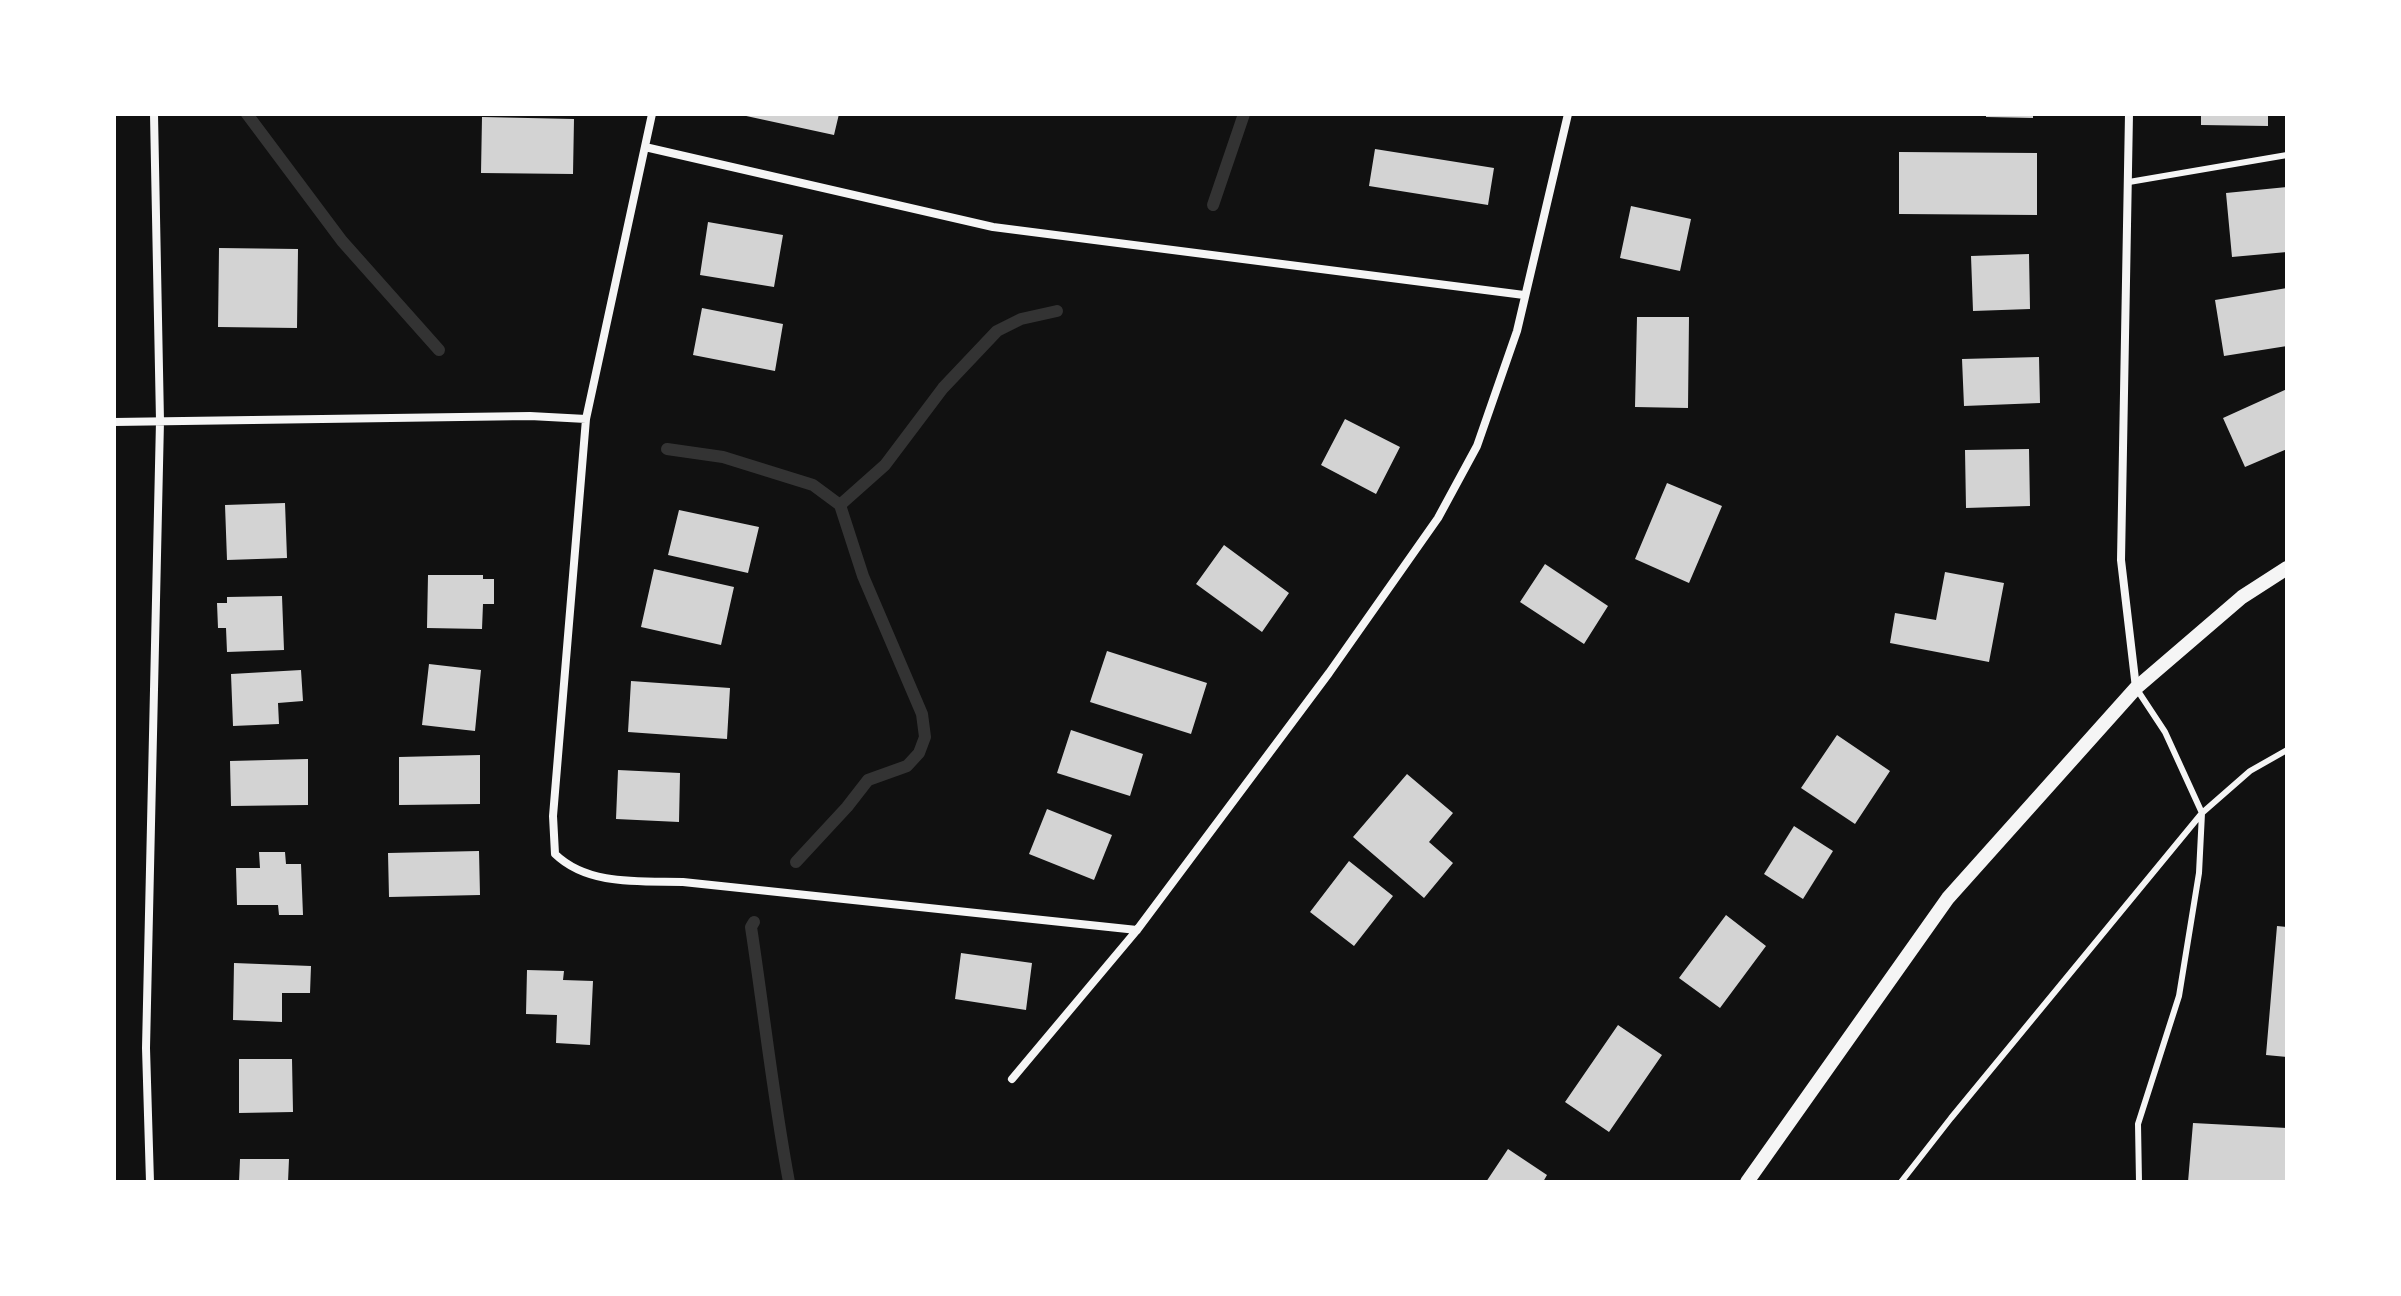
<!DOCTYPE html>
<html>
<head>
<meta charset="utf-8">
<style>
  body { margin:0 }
  #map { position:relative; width:2401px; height:1296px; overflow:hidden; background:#111; font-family:"Source Sans 3",sans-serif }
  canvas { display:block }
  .frame { position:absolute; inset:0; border:116px solid #fff; pointer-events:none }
</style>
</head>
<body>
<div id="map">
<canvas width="2401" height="1296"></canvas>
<div class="frame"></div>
</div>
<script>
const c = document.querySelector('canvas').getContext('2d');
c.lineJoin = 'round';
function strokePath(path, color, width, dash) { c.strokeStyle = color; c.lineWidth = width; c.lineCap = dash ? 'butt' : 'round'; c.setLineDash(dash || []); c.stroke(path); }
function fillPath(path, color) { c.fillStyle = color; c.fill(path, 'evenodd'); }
strokePath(new Path2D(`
  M247,114l95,127 97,109
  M1213,205l31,-91
  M667,449l56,8 90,28 27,20 23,71 59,138 3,23 -6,16 -12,13 -39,14 -21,27 -51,55
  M840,505l45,-40 58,-77 54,-57 24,-12 36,-8
  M754,922l-3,5c13,85 22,170 38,255`), '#333', 12);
fillPath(new Path2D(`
  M737,114h102l-5,21z
  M1986,114h47v4l-47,-1z
  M2201,114h67v12l-67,-1z
  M482,117l92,2 -1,55 -92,-1z
  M1375,149l119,19 -6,37 -119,-19z
  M1899,152l138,1v62l-138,-1z
  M2287,187v65l-55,5 -6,-64z
  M1631,206l60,13 -11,52 -60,-13z
  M708,222l75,13 -9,52 -74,-12z
  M219,248l79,1 -1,79 -79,-1z
  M2029,254l1,55 -57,2 -2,-55z
  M2287,288v58l-63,10 -9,-56z
  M702,308l81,16 -8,47 -82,-16z
  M1637,317h52l-1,91 -53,-1z
  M2039,357l1,46 -76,3 -2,-47z
  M2287,389v60l-42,18 -22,-49z
  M1345,419l55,28 -24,47 -55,-29z
  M2029,449l1,57 -64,2 -1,-58z
  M1667,483l55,23 -33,77 -54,-24z
  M285,503l2,55 -60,2 -2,-55z
  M679,510l80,17 -11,46 -80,-18z
  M1224,545l65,48 -27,39 -66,-48z
  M1545,564l63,42 -24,38 -64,-42z
  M654,569l80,18 -13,58 -80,-18z
  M1945,572l59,11 -15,79 -99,-19 5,-30 41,7z
  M428,575h55v4h11v25h-11l-1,25 -55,-1z
  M282,596l2,54 -57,2 -1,-24h-8l-1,-25h10v-6z
  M1107,651l100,32 -16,51 -101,-32z
  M429,664l52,6 -6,61 -53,-6z
  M301,670l2,31 -25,2 1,21 -46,2 -2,-52z
  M631,681l99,7 -3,51 -99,-7z
  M1071,730l72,24 -13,42 -73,-23z
  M1837,735l53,36 -35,53 -54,-36z
  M480,755v49l-81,1v-48z
  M308,759v46l-77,1 -1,-45z
  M618,770l62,3 -1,49 -63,-3z
  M1407,774l46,39 -24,29 24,21 -29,35 -71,-61z
  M1047,809l65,26 -18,45 -65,-26z
  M1794,826l39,25 -30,48 -39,-25z
  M479,851l1,44 -91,2 -1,-44z
  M259,852h26l1,12h15l2,51h-24l-1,-10h-41l-1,-37h24z
  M1349,861l44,35 -39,50 -44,-34z
  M1726,915l40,31 -46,62 -41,-30z
  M2277,926l10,1v130l-21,-2z
  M961,953l71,10 -6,47 -71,-11z
  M234,963l77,3 -1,27h-28v29l-49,-2z
  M527,970l37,1 -1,9 30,1 -3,64 -34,-2 1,-28 -31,-1z
  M1618,1025l44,30 -53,77 -44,-30z
  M239,1059h53l1,53 -54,1z
  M2193,1123l94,5v54h-99z
  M1508,1149l39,26 -4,7h-57z
  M240,1159h49l-1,23h-49z`), '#d3d3d3');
strokePath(new Path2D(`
  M2129,182l158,-27
  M2136,688l29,44 37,81 -3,60 -20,123 -41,128 1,58
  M1901,1182l50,-64 251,-305 48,-42 37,-21`), '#f5f5f5', 6);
strokePath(new Path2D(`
  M652,114l-66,305 -33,397 2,38c33,32 85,27 128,28l454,48
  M2129,114l-8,446 15,128
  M645,147l348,80 531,68
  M114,422l416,-6 56,3
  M1012,1079l125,-149 192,-257 109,-155 39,-72 40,-115 51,-217
  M150,1182l-4,-134 14,-627 -6,-307`), '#f5f5f5', 8);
strokePath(new Path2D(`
  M1747,1182l201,-284 188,-210 106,-91 45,-29`), '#f5f5f5', 14);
</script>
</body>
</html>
